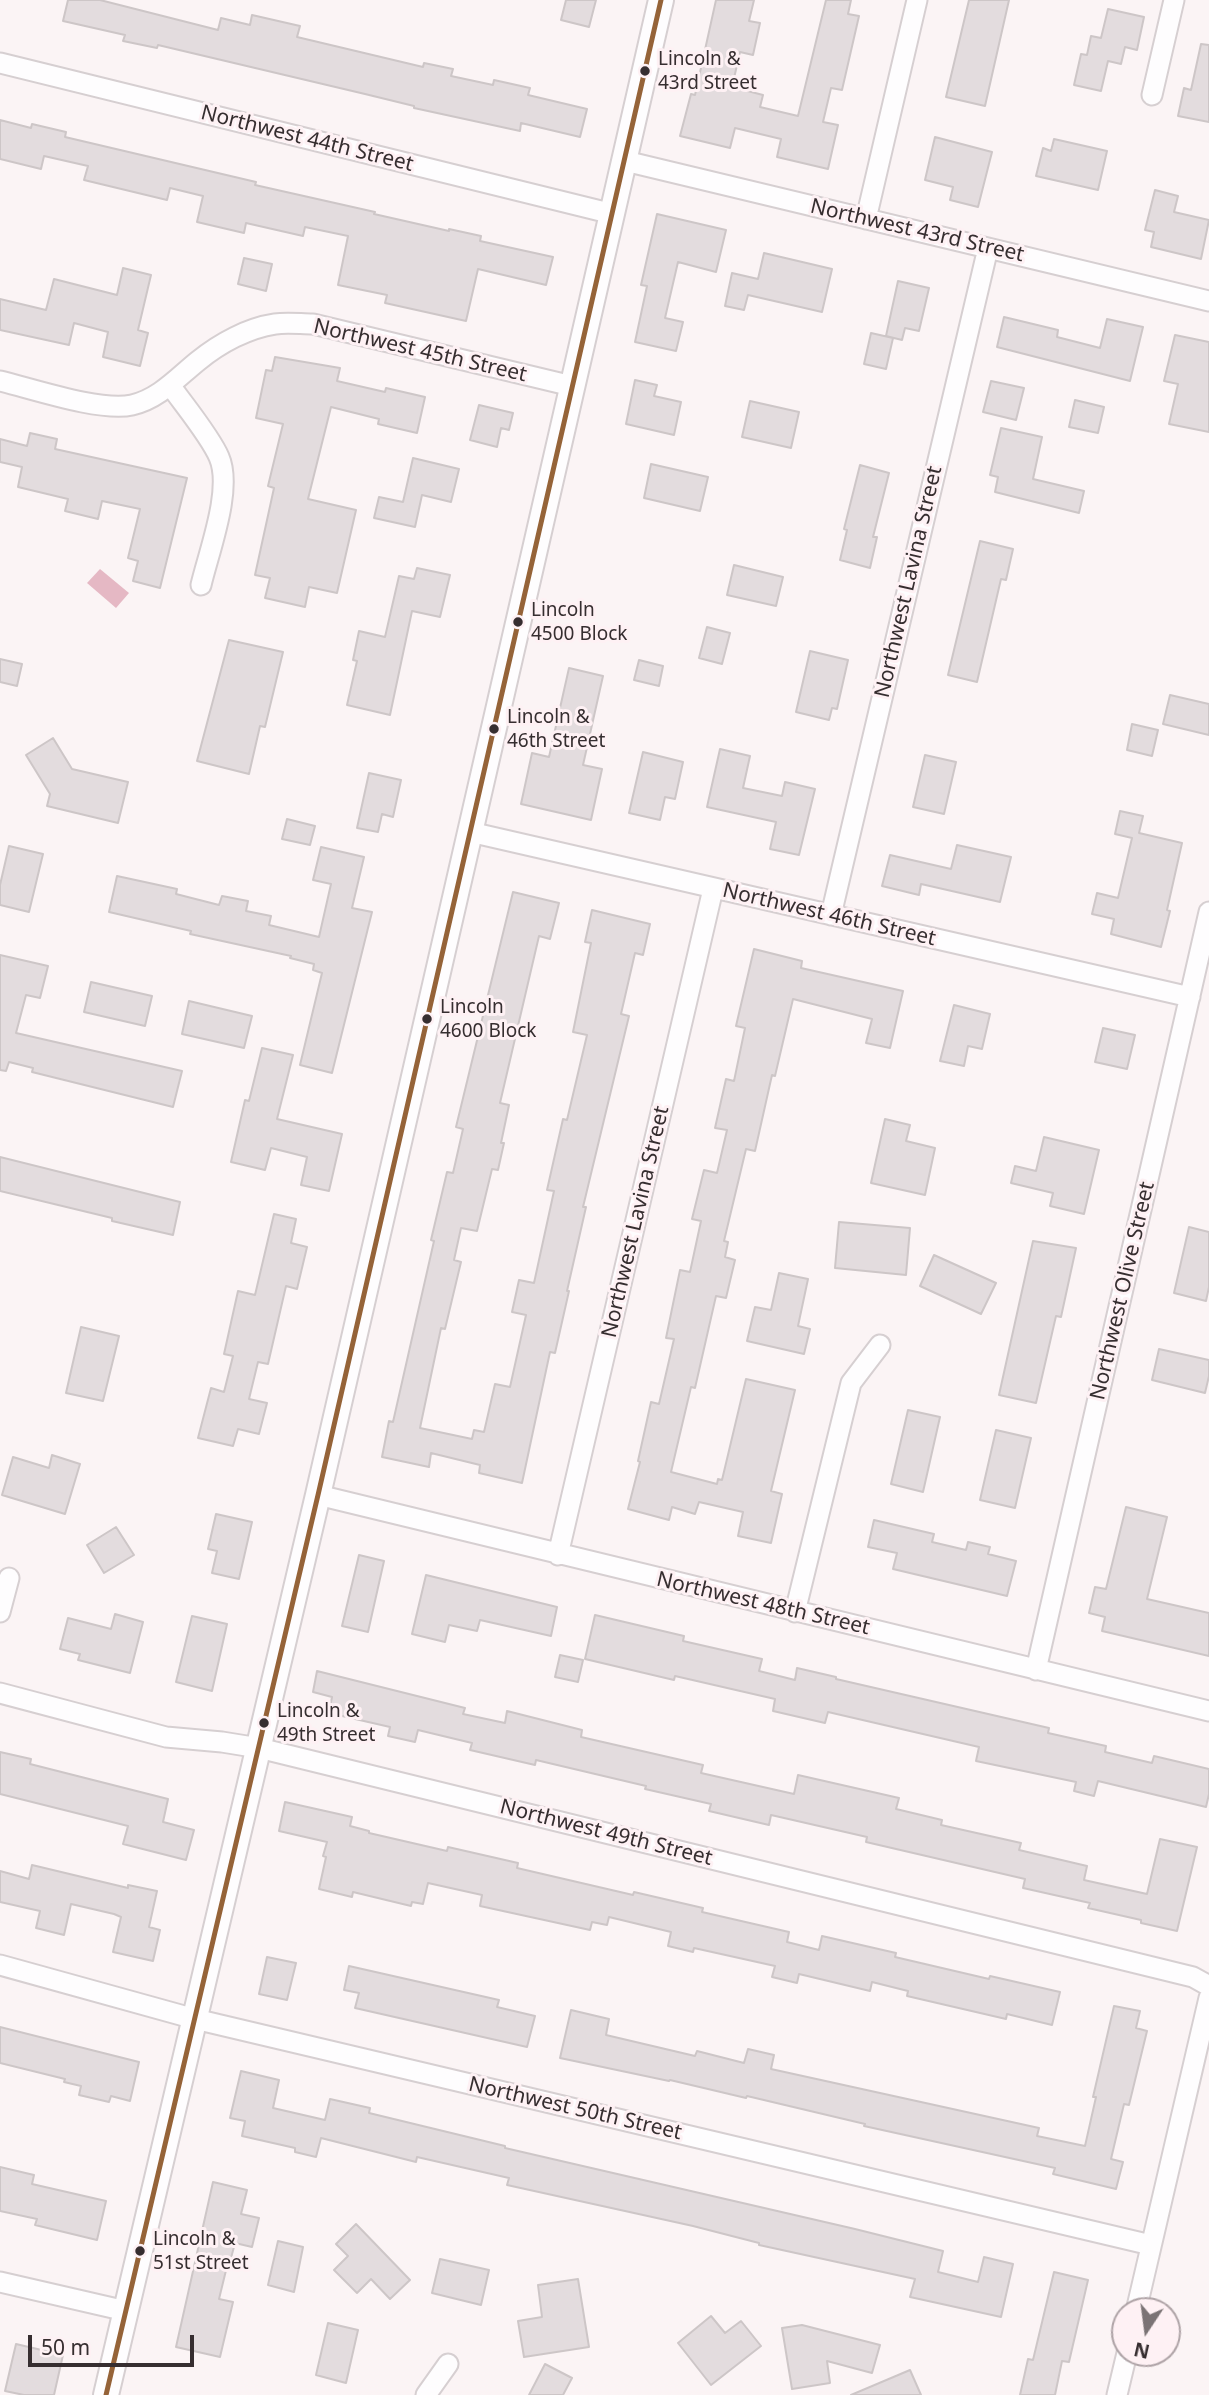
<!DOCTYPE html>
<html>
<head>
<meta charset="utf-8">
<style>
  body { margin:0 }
  #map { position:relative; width:1209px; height:2395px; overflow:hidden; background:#fbf4f5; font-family:"Noto Sans",sans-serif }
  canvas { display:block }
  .north { position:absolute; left:1111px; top:2297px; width:70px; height:70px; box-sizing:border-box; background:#fef1f4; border:2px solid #aea3a6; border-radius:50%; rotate:193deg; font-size:19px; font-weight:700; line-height:28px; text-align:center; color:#362e30 }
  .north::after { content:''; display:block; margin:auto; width:24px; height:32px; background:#7b7375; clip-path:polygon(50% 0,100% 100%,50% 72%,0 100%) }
  .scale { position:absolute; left:28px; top:2335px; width:166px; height:32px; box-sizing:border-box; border:4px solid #362e30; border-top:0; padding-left:9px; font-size:21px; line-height:24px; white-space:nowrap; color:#362e30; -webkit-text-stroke:5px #fef1f4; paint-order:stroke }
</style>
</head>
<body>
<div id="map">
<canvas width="1209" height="2395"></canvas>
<div class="north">N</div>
<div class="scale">50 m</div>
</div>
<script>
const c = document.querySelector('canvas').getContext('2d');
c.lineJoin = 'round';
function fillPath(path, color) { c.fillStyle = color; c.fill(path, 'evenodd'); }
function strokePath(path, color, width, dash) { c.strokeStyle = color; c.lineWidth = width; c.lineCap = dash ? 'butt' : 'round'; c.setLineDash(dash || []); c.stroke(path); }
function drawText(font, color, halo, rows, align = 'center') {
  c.font = font + ' "Noto Sans",sans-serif'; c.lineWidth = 6; c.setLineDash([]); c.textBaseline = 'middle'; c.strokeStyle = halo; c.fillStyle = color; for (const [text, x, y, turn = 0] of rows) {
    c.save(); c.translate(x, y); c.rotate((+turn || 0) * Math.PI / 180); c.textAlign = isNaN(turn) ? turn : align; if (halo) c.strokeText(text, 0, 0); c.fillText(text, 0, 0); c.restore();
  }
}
fillPath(new Path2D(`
  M100,569l29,24 -13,15 -29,-25z`), '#e5b8c4');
const building = new Path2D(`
  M68,0h32l118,30 3,-12 29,7 2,-10 48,11 -3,11 126,30 1,-4 29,6 -2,7 42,9 1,-5 36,8 -2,7 59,14 -7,28 -59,-14 -1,8 -106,-23v-2l-49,-12 -207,-49 -1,3 -34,-7 2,-6 -62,-14z
  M566,0h30l-7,27 -28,-7z
  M716,0h38l-5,21 11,2 -7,32 -13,-3 -8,35 31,8 -3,12 38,9 28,-116h25l-3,14 11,2 -17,74 -11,-2 -8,34 15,3 -10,44 -51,-12 4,-18 -46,-11 -5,20 -50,-12 11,-42 4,1z
  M969,0h40l-24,106 -39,-9z
  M1108,9l36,8 -7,33 -12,-3 -4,17 -13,-3 -7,30 -27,-6 7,-31 6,1 4,-19 10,2z
  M1201,44l8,1v77l-31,-6 6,-28 7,2z
  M0,120l31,8 1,-4 34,8 -1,5 191,45 -1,3 120,27 -1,2 75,17v-2l32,7 -1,5 73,16 -7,28 -68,-16 -12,52 -81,-18 2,-8 -49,-10 10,-49 -43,-9 -2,9 -57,-13 -2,10 -47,-11 6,-26 -33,-8 -3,12 -83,-20 4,-14 -44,-10 -3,13 -41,-10z
  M935,137l57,15 -14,55 -28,-7 3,-13 -28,-7z
  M1054,139l53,12 -9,39 -62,-14 7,-28 8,3z
  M1155,190l23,6 -4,16 35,8 -8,39 -50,-12 3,-15 -9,-2z
  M657,214l69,16 -10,42 -38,-10 -13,56 18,4 -7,29 -41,-9 12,-56 -6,-1z
  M764,253l68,16 -10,43 -74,-17 -4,15 -19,-4 7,-33 26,6z
  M244,258l28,6 -6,27 -28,-7z
  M123,268l28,7 -13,55 10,3 -8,33 -37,-9 5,-25 -34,-9 -5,22 -69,-15v-31l46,11 8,-31 63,16z
  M898,281l31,7 -10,43 -14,-3 -3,12 -16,-4z
  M1004,317l54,13 -1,7 43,11 7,-29 36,8 -13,54 -133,-34z
  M871,333l22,5 -7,31 -22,-5z
  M1175,335l34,7v90l-40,-8 9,-40 -14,-3z
  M275,357l65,11 -3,13 48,11 1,-4 39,9 -8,36 -39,-9 1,-5 -48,-12 -23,92 48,11 -19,83 -28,-6 -4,20 -40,-9 5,-20 -15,-3 19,-87 -6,-2 15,-62 -27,-6 10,-48 6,1z
  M635,380l22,5 -3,11 27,6 -7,33 -48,-11z
  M991,381l33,7 -8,32 -33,-8z
  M1075,400l29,7 -6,26 -29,-6z
  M750,401l49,11 -8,36 -49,-11z
  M479,405l34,8 -4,17 -8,-2 -4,19 -27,-7z
  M1001,428l41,9 -9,42 51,12 -5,22 -84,-21 3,-15 -8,-2z
  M30,433l27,6 -2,10 132,29 -27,110 -27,-7 5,-20 -10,-3 12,-49 -38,-8 -4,18 -33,-8 3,-12 -50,-12 4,-20 -22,-5v-23l27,7z
  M413,458l46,11 -8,33 -29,-7 -7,32 -41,-9 5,-21 24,5z
  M651,464l57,13 -8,34 -56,-13z
  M860,465l29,8 -16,64h4l-7,31 -30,-8 7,-30 -3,-1z
  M980,541l33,8 -7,31 -5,-1 -24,103 -29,-7z
  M734,565l49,12 -7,29 -49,-11z
  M417,568l33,7 -10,42 -28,-6 -22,104 -43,-10 10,-44 -4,-1 6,-29 26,6 14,-61 15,3z
  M707,627l23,6 -8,31 -23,-6z
  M229,640l54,12 -18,75 -5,-1 -11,48 -52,-13z
  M810,651l38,9 -11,49 -5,-1 -3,12 -33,-8z
  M0,659l22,5 -5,22 -17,-4z
  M639,660l24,6 -4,20 -25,-6z
  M569,668l34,8 -20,89 19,4 -11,51 -70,-16 11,-51 17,4z
  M1170,695l39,9v31l-46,-11z
  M1132,724l26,6 -6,26 -25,-6z
  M53,738l19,31 56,13 -10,41 -71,-17 3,-12 -24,-39z
  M720,749l30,7 -7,32 39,8 3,-14 30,7 -16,66 -29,-6 6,-27 -69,-15z
  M643,752l40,10 -8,37 -10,-2 -5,23 -31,-7z
  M925,755l31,7 -12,52 -31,-7z
  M369,773l32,7 -8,37 -11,-3 -4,18 -21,-4z
  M1120,811l23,5 -4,17 43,10 -15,67 3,1 -9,36 -50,-13 3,-15 -22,-5 5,-21 21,5 14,-60 -17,-4z
  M287,819l28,7 -5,19 -28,-6z
  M957,845l54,12 -11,45 -79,-18 -2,11 -37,-9 8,-31 61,14z
  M9,846l34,8 -14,58 -29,-7v-20z
  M321,847l43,10 -12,51 20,4 -40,161 -32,-8 22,-92 -9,-3 1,-6 -24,-6 1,-2 -101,-22 1,-3 -82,-19 8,-36 60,13 -1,5 43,11 3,-9 26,5 -2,10 25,5 -2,9 50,12 12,-53 -18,-4z
  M513,892l46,11 -9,36 -11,-3 -39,167 9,2 -8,38h3l-6,27 -6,-1 -15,62 -16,-3 -7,32 7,2 -16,67 -4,-1 -21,100 52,11 2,-9 10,2 11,-48 15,3 16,-72 -14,-3 7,-32 15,3 20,-92 -7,-1 16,-71 4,1 20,-85 -14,-3 18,-89 -6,-1 7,-32 58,14 -7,31 -8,-2 -14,61 8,2 -46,191h3l-19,84h2l-14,62 -5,-1 -28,131 -43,-10 1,-8 -49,-12 -2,14 -47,-10 7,-36 4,1 41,-181 -3,-1 16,-68 6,1 10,-44 -7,-2z
  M754,949l48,12 -1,7 102,23 -13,57 -24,-5 6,-24 -79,-20 -18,77 -3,-1 -17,76 -9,-2 -22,92 4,1 -3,15 10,3 -9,38 -10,-2 -21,92 -4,-1 -20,85 46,12 1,-5 4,1 24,-101 49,11 -24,101 11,3 -11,49 -33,-7 5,-24 -44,-10 -4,12 -23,-7 -3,13 -41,-11 12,-47 -2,-1 13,-59 8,2 15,-65 -8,-1 14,-68 10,2 11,-51 -9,-2 12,-49 13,3 10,-43 -12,-2 11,-49 8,2 11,-53 -9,-2z
  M0,955l48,11 -8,32 -14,-3 -10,38 166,38 -9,36 -141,-35 1,-4 -24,-6 -3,9 -6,-1z
  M91,982l61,14 -7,30 -61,-14z
  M189,1001l63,15 -8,32 -62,-14z
  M954,1005l36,9 -8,35 -14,-3 -4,20 -24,-5z
  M1103,1028l32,7 -8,34 -32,-7z
  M262,1048l31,7 -16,64 65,15 -13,57 -28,-6 6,-28 -36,-9 -6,22 -34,-8 14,-62 4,1z
  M885,1119l25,6 -4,16 29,7 -10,47 -54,-12z
  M1044,1137l55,13 -15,64 -34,-8 3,-13 -42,-10 4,-17 21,5z
  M0,1157l180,45 -7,33 -61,-14v-3l-112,-27z
  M274,1214l22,5 -5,24 16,4 -10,42 -11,-3 -18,78 -10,-2 -9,37 18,4 -8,31 -21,-5 -5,17 -35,-8 13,-50 13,4 9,-36 -9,-2 14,-63 17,4z
  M839,1222l71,6 -4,47 -71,-7z
  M1189,1227l20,5v55l-3,14 -32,-8z
  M1033,1241l43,7 -15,69 -5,-1 -20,87 -37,-8z
  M934,1255l62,28 -15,31 -61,-28z
  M779,1273l29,6 -10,47 12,3 -6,25 -57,-13 8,-34 16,3z
  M81,1327l38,9 -16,65 -37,-8z
  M1159,1349l50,11v16l-4,17 -53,-13z
  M908,1410l32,7 -17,75 -32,-8z
  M996,1430l35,8 -16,70 -35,-8z
  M52,1455l28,9 -15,50 -63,-19 11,-38 36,11z
  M1126,1507l41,10 -20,82 62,14v43l-107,-25 3,-14 -16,-4 6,-26 11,2z
  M216,1514l36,8 -13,57 -27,-6 5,-22 -9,-2z
  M874,1520l60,14 -2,8 34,8 2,-8 22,5 -2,7 28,7 -9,35 -114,-27 4,-16 -29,-6z
  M116,1527l18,28 -30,18 -17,-28z
  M359,1555l25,6 -16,71 -26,-6z
  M426,1575l131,32 -6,29 -71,-16 -3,11 -28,-6 -4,17 -33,-8z
  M115,1614l28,8 -13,51 -52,-13 2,-6 -20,-5 8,-31 43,11z
  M595,1615l89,21 -1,5 79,18 -3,12 36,9 2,-12 39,9v2l213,49 -1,5 58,13 -1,6 47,11 2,-7 55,13v25l-3,13 -108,-26 -4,15 -20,-5 2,-9 -100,-21 3,-14 -151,-35 -3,11 -52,-12 2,-12 -100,-23 -1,4 -89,-21z
  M192,1616l35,8 -15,67 -36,-9z
  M560,1655l23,5 -5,22 -23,-5z
  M317,1671l148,37 -2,6 42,9 2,-12 75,19 -1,7 122,28 -2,8 93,21 4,-19 101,23 -3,11 46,11 -1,5 80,18 -2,7 68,16 -3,14 63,14 13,-55 37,8 -20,84 -36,-8v-3l-53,-12 2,-5 -67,-15 2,-9 -159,-37 1,-5 -96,-22 -2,10 -60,-14 2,-7 -66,-15 1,-3 -110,-26 -1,5 -65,-15 2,-7 -54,-13 -3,12 -27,-6 2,-9 -61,-14 3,-16 -19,-5z
  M0,1752l31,7 -1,5 138,35 -5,23 31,8 -8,30 -63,-16 5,-18 -128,-32z
  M285,1802l67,15 -2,9 19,5v2l78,18 1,-4 70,16 -1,5 116,27 1,-3 69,16 -1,4 87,20 -2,10 32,8 3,-14 74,17 -1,4 94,22 1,-3 70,16 -8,33 -45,-11 -1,5 -99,-23 1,-5 -36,-9 -2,9 -71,-17 -2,9 -25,-6 3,-11 -81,-18 -1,4 -25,-6 3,-14 -62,-15 -2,8 -15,-3 -2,8 -110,-24 2,-11 -54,-12 -5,21 -11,-2 -1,4 -58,-14 -1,5 -33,-8 7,-32 -3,-1 4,-14 -48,-11z
  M32,1865l96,23v-3l29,6 -8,36 11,3 -7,31 -40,-9 8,-35 -7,-3 -43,-10 -7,31 -28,-7 4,-17 -40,-9v-31l29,8z
  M267,1957l29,6 -9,37 -28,-6z
  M349,1966l150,34 -2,7 38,9 -8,31 -172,-39 4,-15 -15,-3z
  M1114,2006l26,5 -4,17 11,3 -18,74 -5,-1 -13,55 12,3 -7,27 -63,-15 2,-6 -191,-42 1,-2 -118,-28 -1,2 -76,-18 -1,1 -109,-23 11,-48 38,9 -3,16 89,21 2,-5 47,12 4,-14 26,6 -3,14 268,59 -2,8 48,10 11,-49h-3z
  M0,2027l139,35 -9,39 -19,-5 -2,6 -30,-7 2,-9 -17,-4 1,-3 -65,-16z
  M241,2071l38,9 -6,28 52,12 5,-21 40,9 -1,5 136,33v2l350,81 88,22 -5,21 40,10 6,-25 29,7 -12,53 -91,-20 5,-18 -156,-34v-2l-66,-17 -186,-41 2,-7 -92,-21 -1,5 -95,-24 -5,19 -21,-5v-4l-53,-12 3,-15 -15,-3z
  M0,2167l34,8 -2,9 74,17 -9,39 -62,-15 2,-6 -37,-8z
  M213,2182l34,8 -6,24 18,4 -7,29 -17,-4 -4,15h-2l-10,41 14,3 -13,55 -44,-10z
  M356,2224l54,56 -20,19 -19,-20 -14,14 -23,-23 14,-14 -12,-12z
  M278,2241l25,6 -9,45 -26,-7z
  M440,2259l49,11 -8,35 -49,-12z
  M1054,2272l34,8 -19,82 -7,-1 -7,34h-35l8,-36 5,1z
  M578,2279l11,68 -65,10 -6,-36 24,-4 -4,-32z
  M711,2316l14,17 16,-12 20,25 -50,39 -33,-42z
  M328,2323l30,7 -12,53 -30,-8z
  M802,2325l78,20 -8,28 -45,-12 3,22 -38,6 -10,-61z
  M16,2344l47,11 -9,40h-30l-19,-4z
  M545,2364l27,14 -9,17h-34z
  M910,2370l11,25h-70z`);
fillPath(building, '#e3dcde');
strokePath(building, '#cdc6c7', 2);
const minor = new Path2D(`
  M0,63l613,151
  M1152,95l22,-95
  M625,161l584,140
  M866,219l51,-219
  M0,381c33,8 101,31 132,24 27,-6 46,-28 66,-44 22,-18 50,-33 77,-37 12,-2 26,0 38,0l259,62
  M170,385c14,20 40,51 49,72 14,32 -10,94 -18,128
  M470,832l720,165
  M831,915l157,-667
  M318,1495l891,216
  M558,1555l155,-666
  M0,1612l9,-34
  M795,1612l56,-229 29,-38
  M1036,1670l173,-758
  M0,1693l166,44 56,5 37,6 934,229 16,9
  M0,1965l195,54 956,226
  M0,2282l126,29
  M1136,2311l73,-313
  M426,2395l22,-31
  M1117,2395l10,-42`);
const tertiary = new Path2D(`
  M106,2395l212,-900 343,-1495`);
strokePath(minor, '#d6cfd1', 23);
strokePath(tertiary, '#d6cfd1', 28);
strokePath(minor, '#fefdfe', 19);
strokePath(tertiary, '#fefdfe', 24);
strokePath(new Path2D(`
  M106,2395l212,-900 343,-1495`), '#956338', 5);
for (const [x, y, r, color] of [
  [645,71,6,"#362e30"],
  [518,622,6,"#362e30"],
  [494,729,6,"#362e30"],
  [427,1019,6,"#362e30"],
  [264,1723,6,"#362e30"],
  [140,2251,6,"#362e30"]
]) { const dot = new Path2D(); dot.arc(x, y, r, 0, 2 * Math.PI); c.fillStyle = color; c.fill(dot); strokePath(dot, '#fef1f4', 2.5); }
drawText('19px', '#362e30', '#fef1f4', [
  ["Lincoln &",658,60],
  ["43rd Street",658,84],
  ["Lincoln",531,611],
  ["4500 Block",531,635],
  ["Lincoln &",507,718],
  ["46th Street",507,742],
  ["Lincoln",440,1008],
  ["4600 Block",440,1032],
  ["Lincoln &",277,1712],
  ["49th Street",277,1736],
  ["Lincoln &",153,2240],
  ["51st Street",153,2264]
], 'left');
drawText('21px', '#362e30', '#fef1f4', [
  ["Northwest 44th Street",307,139,14],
  ["Northwest 43rd Street",917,231,13],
  ["Northwest 45th Street",420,351,13],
  ["Northwest Lavina Street",909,582,-77],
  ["Northwest 46th Street",829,915,13],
  ["Northwest Lavina Street",636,1222,-77],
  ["Northwest Olive Street",1123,1291,-77],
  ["Northwest 48th Street",763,1604,13],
  ["Northwest 49th Street",606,1833,14],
  ["Northwest 50th Street",575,2109,13]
]);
</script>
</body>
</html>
